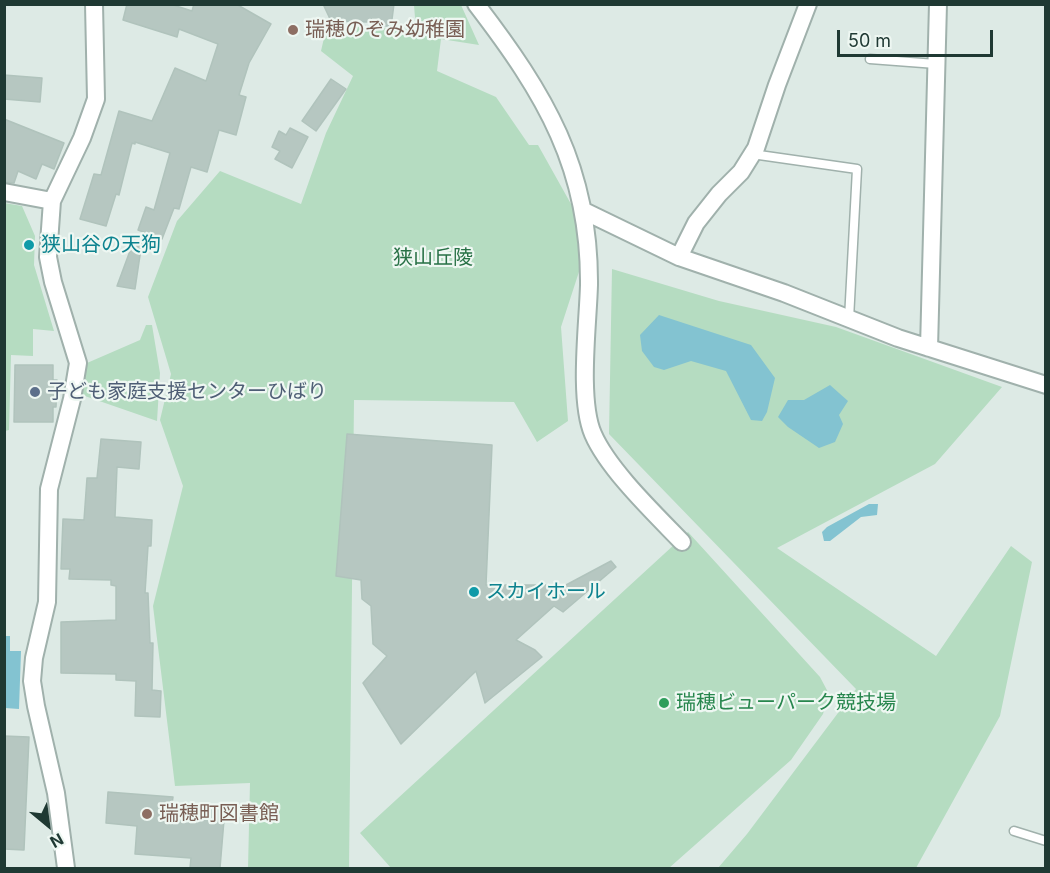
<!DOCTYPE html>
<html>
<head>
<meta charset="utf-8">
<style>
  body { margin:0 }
  #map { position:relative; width:1050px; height:873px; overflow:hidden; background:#ddeae5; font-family:Inter,sans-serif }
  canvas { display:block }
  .frame { position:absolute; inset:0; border:6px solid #1f3933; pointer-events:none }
  .north { position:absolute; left:18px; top:795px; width:60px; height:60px; -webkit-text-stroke:4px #eef7f2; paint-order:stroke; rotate:151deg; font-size:16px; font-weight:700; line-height:24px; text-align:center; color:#1f3933 }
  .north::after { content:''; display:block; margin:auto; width:21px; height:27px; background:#1f3933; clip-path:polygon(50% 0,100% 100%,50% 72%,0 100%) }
  .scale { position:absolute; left:837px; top:30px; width:156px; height:27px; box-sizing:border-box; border:3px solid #1f3933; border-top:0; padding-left:8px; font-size:18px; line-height:21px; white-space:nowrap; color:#1f3933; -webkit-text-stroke:4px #eef7f2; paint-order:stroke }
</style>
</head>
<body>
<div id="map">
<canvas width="1050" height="873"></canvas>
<div class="frame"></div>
<div class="north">N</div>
<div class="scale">50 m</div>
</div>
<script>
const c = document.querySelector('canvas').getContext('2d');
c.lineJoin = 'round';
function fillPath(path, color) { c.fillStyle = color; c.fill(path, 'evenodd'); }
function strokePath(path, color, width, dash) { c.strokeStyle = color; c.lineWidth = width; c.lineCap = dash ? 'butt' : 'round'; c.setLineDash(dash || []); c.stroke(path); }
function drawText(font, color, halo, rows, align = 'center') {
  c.font = font + ' Inter,"Noto Sans JP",sans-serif'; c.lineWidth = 4.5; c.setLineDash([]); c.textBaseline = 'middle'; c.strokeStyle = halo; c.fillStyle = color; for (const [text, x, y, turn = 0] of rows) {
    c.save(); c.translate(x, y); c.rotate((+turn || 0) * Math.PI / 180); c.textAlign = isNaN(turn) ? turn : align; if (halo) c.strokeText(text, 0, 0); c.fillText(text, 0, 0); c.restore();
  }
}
fillPath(new Path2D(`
  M414,5h47l18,40 -38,-6 -4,32 59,26 33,48h9l52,93 -29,89 7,94 -31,21 -23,-40 -160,-2 -5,468h-101l2,-85 -75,3 -22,-180 30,-120 -23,-66 11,-46 -23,-77 29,-76 43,-50 81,33 25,-71 27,-57 -32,-25 6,-26 89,5z
  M4,203l18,3 13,30 -1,29 20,66 -21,-2v27l-22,-1 -2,75 -4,1z
  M612,269l107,32 117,26 166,60 -67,77 -158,84 159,108 75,-110 21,16 -32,154 -84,152h-198l29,-34 109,-145 -247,-255z
  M146,325h6l8,48 -3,48 -75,-26 5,-32 53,-23z
  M688,532l132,145 9,17 -6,20 -32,46 -122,108h-278l-31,-35z`), '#b5dcc1');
fillPath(new Path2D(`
  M659,315l92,30 24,33 -8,34 -5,9 -11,-1 -25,-49 -35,-10 -27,9 -10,-3 -12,-16 -2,-16z
  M830,385l18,16 -9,14 4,9 -8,18 -16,6 -31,-21 -10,-10 10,-17h16z
  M869,504h9l-1,11 -16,2 -31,24h-6l-2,-9 5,-5z
  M5,636h5v15h11l-2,58 -14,-1z`), '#83c3d1');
const building = new Path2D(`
  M127,4h43l22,7 2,-7h42l35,20 -22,39 -10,32 7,2 -10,38 -17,-5 -12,42 -16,-5 -12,42 -5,-1 -12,31 -24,-9 8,-23 8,3 16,-57 -35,-11v2l-3,-1 -13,52 -3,-1 -10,32 -26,-7 14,-45 7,1 18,-64 33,10 23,-53 31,13 12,-37 -39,-15 -2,8 -54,-17z
  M323,4h71l-3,23 -23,-5 -37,-1z
  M4,75l38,3 -2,24 -36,-3z
  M331,79l15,10 -30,42 -14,-10z
  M4,119l60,24 -10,26 -12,-5 -6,15 -18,-8 -4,12 -10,-1z
  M290,128l18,9 -16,31 -17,-9 5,-8 -8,-4 7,-16 7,4z
  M134,240l8,2 -7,47 -18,-3z
  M15,365h38v15h4l-1,27h-3v15h-39z
  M347,434l145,11 -6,140h80l45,-24 5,6 -53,45 -9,-6 -38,34 19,10 7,7 -57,46 -9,-32 -75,73 -38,-61 24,-27 -14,-12 -2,-38 -9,-7 -1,-19 -25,-4z
  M101,439l40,3 -2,27 -22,-2 -2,50 37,3 -1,26h-3l-3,47h3l2,50h3l-1,47 9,1 -1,26 -25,-1 1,-35 -20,-1v-6l-55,-1v-51l55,-2v-34l-5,-1v-5l-42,-1 1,-10h-9l2,-50 21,1 3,-42h10z
  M4,736l25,1 -5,113 -20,-1z
  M108,792l65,5 -1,7 53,4 -5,60h-30l1,-10 -56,-4 2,-28 -31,-3z`);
fillPath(building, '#b6c7c1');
strokePath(building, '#b0c3bc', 1.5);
const service = new Path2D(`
  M870,59l66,5
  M752,154l105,15 -8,150
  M1014,831l32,10`);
const minor = new Path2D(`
  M476,4c69,90 114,164 113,281 -1,39 -11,114 4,149 15,35 61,79 89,108
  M4,192l48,9
  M584,211l95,46 105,36 114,45 148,47
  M679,257l17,-34 23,-29 22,-22 15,-24 21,-63 31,-81
  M929,348l9,-344
  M66,868l-10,-75 -20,-87 -4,-25 2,-23 13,-56 2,-113 23,-90 6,-36 -25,-81 -5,-25 4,-56 30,-63 14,-39 -2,-95`);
strokePath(service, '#a0b1ac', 11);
strokePath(minor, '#a0b1ac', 20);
strokePath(service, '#fff', 8);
strokePath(minor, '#fff', 16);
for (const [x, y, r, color] of [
  [293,30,6,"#8d6e63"],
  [29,245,6,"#0f9aa8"],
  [35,392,6,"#5c6f8a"],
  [474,592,6,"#0f9aa8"],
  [664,703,6,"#2e9e5b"],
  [147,814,6,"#8d6e63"]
]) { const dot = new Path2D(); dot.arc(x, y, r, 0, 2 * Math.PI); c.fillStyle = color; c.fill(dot); strokePath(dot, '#eef7f2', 2); }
drawText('20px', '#785e54', '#eef7f2', [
  ["瑞穂のぞみ幼稚園",305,30],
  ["瑞穂町図書館",159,814]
], 'left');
drawText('20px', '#0d838f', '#eef7f2', [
  ["狭山谷の天狗",41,245],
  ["スカイホール",486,592]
], 'left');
drawText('20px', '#287146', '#eef7f2', [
  ["狭山丘陵",433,258]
]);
drawText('20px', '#4e5e75', '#eef7f2', [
  ["子ども家庭支援センターひばり",47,392]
], 'left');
drawText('20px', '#27864d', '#eef7f2', [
  ["瑞穂ビューパーク競技場",676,703]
], 'left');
</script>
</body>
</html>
